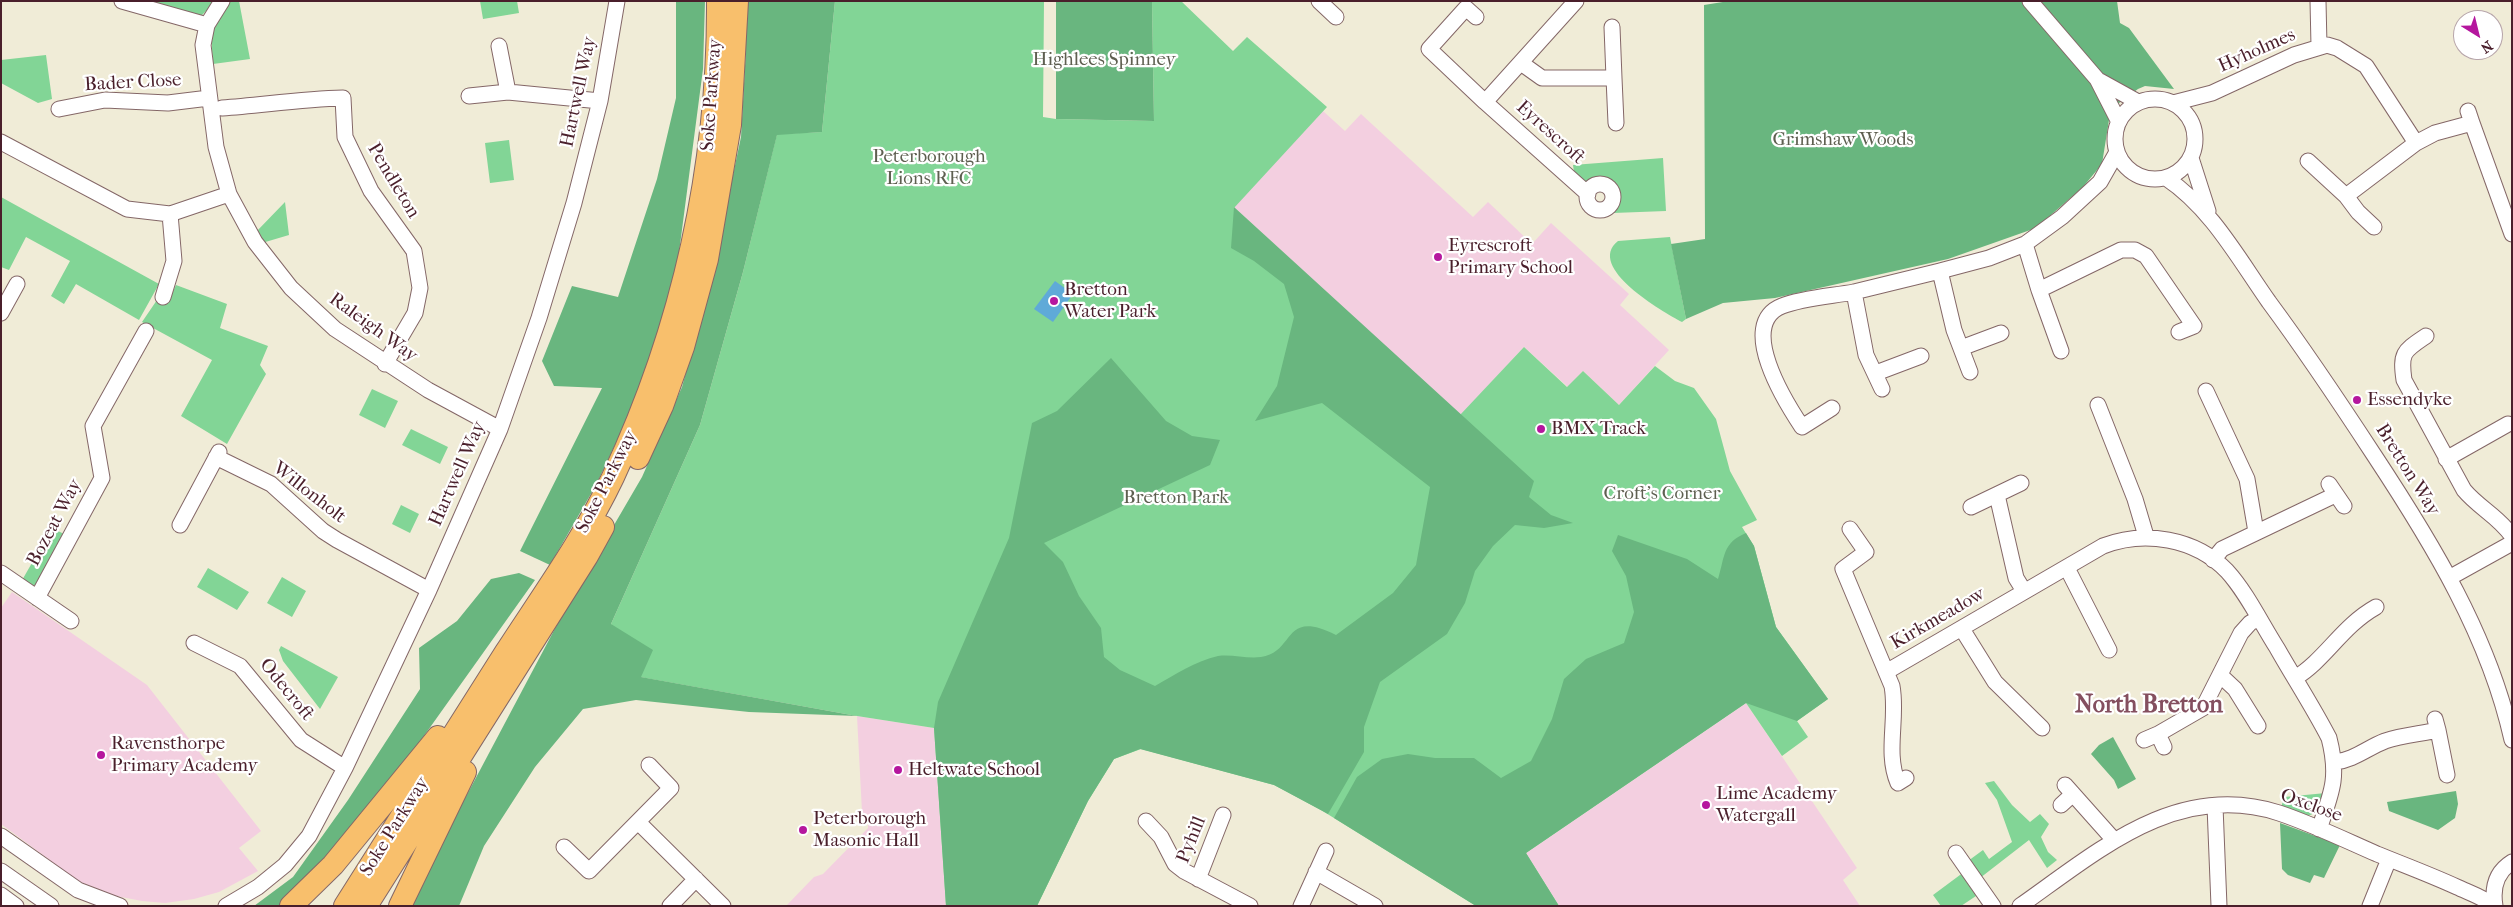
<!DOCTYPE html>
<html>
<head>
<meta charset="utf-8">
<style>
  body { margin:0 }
  #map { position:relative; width:2513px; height:907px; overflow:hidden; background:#f0ecd7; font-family:"IM FELL French Canon",serif }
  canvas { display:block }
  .frame { position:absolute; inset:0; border:2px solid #4a1f2b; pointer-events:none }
  .north { position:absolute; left:2453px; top:10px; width:50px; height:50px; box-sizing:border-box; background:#fff; border:1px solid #b7a5aa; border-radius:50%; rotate:144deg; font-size:14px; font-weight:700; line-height:20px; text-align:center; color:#4a1f2b }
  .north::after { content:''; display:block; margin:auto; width:18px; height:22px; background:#b5179e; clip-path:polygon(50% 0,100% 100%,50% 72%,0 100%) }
</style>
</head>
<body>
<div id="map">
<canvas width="2513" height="907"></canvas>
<div class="frame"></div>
<div class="north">N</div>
</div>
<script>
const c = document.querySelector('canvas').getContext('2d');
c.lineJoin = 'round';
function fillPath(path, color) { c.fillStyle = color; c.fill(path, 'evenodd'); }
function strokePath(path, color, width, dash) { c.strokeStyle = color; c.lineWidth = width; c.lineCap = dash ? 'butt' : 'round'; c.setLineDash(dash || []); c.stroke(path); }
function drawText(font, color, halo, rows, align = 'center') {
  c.font = font + ' "IM FELL French Canon",serif'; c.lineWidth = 4.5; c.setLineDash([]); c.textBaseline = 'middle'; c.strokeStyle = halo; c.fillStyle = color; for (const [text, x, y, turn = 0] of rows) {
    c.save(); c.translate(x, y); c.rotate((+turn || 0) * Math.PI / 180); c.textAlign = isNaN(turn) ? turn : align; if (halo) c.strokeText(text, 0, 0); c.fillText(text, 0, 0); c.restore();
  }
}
fillPath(new Path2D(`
  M1323,111l22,20 16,-17 112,103 15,-15 44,42 19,-21 78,71 -9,11 49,45 -50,55 -36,-34 -15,16 -44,-40 -64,69 -226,-209z
  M12,592l135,93 114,146 -22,17 19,23 -39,21 -25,7 -29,4 -23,-2 -26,-5 -38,-15 -77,-57v-216z
  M1746,703l111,165 -14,12 17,26h-301l-33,-53z
  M857,716l77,12 12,178h-160l28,-29 9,-3 45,-46v-9l-6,-7z`), '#f3cfe0');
fillPath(new Path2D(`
  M150,1h66l-15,15z
  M231,1h8l11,58 -37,5c-2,-26 -3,-45 18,-63z
  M480,1h37l2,12 -36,6z
  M835,1h209l-1,116 13,2 98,2 -2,-120h29l52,50 14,-14 80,70 -93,101 226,207 64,-68 43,40 16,-16 36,34 36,-39 20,15 19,7 22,31 14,52 27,49 -15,7 12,19 22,81 52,72 -31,22 11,16 -26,19 -36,-53 -220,150 33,53h-83l-155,-96 -47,-25 -133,-36 -27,10 -26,42 -51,105h-91l-12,-178 -77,-12 -217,-39 -29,-53 89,-199 43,-153 34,-138 45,-2z
  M46,55l6,44 -14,4 -37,-20v-23z
  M509,140l5,40 -24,3 -5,-40z
  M1663,158l3,53 -53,2 7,-14c-1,-14 -9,-21 -23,-22l-13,8 -10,-13 -1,-7z
  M1,197l158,87 -20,36 -63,-36 -12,20 -13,-8 19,-35 -44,-24 -17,33 -8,-3z
  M285,202l4,33 -27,8 -6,-11z
  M1670,237l16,82 -4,3c-19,-10 -97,-55 -64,-81z
  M176,285l51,19 -7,24 48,18 -8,19 6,9 -39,70 -46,-28 31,-56 -70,-38 15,-22 10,4z
  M372,389l26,12 -13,27 -26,-13z
  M411,429l37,18 -8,17 -38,-19z
  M401,505l18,9 -9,19 -18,-9z
  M52,528l16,8 -29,48 -7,2 -11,-4z
  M208,568l41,24 -12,18 -40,-23z
  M282,577l24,14 -14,26 -25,-14z
  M281,646l57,31 -18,32 -37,-48 -4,-11z
  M1994,781l18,24 18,17 10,-8 9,10 -8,13 7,15 9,8 -10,8 -18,-28 -49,38 -12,-17 15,-11 6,9 23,-17 -15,-42 -12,-17z
  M2326,793c-13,30 -18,25 -45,15l3,-11z
  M1964,872l15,22 -18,12h-20l-8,-11z`), '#82d596');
fillPath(new Path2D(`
  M676,1h29l-2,68 -28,214 -44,128 -35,74 -46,80 -30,-14 82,-163 -48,-2 -12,-25 30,-75 46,11 39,-118 19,-81z
  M746,1h89l-13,131 -45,3 -34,137 -43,153 -89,199 42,26 -12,27 216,39 -108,-4 -113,-12 -53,9 -48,58 -51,79 -25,60h-51l160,-302 74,-127 40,-90 29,-108 30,-142 5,-89z
  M1056,1h96l2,120 -98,-2z
  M1729,1h388l3,22 9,5 45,61 -29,-3 -7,3 -19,14 -10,17 -7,44 -19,23 -47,41 -88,31 -173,39 -52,5 -37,16 -15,-75 34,-5 -1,-234z
  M1234,207l300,274 -5,16 22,18 22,8 -29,5 -29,-3 -22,21 -18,25 -10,32 -18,31 -67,48 -16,45v25l-36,62 -54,-29 -134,-36 -26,10 -26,42 -51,105h-91l-12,-178 4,-26 71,-164 23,-115 25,-12 54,-53 55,63 26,15 28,4 -10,25 -166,78 19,19 16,34 22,32 3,29 16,13 35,16c19,-11 41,-25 63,-30 14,-2 29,3 43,1 35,-5 21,-49 75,-22l57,-42 23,-28 14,-78 -108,-84 -67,18 22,-35 17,-69 -10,-33 -30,-23 -23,-13z
  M1746,533l8,13 22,81 52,72 -31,22 -51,-18 -220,150 33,53h-83l-142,-88 23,-41 25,-18 26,-5 27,4h39l27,20 30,-17 21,-42 12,-40 22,-20 38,-16 10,-31 -8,-36 -14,-25 6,-16 69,24 31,20c7,-22 4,-36 28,-46z
  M519,573l16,7 -146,205 -102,121h-33l39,-29 55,-77 72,-111 -1,-41 38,-27 34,-42z
  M2113,737l23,42 -18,10 -4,-9 -23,-26 8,-9z
  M2456,791l2,13 -3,14 -17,12 -49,-19 -2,-9z
  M2280,823l60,22 -16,33 -10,-3 -4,8 -22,-8 -6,-6z`), '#69b67f');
fillPath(new Path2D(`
  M1055,281l18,13 -20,28 -19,-13z`), '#5faad8');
const minor = new Path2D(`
  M122,1l85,24
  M222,1l-15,24 -4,20 13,102 13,47 26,48 36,46 44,41 93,61 72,39
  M1319,1l17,16
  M1576,1l-91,101 103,92
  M2030,1l67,78 22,43
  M2318,1l1,45
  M1476,17l-10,-9 -37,41 56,53
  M499,46l9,46
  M1521,63l21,15h72l-2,-51
  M1614,78l2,45
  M2100,81l38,21
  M469,96l39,-4 92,9
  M2115 139a40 40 0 1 1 80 0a40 40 0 1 1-80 0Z
  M2173,103l39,-10 82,-38 33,-10 10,3 29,18 50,77 19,-10 37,-10 -4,-12
  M222,108c41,-3 80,-9 121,-10l2,39 26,54 43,60 6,37 -5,25 -30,51
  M59,109l46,-9 63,3 41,-5
  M2472,123l40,111
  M1,142l126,67 43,5 59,-20
  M2191,158l17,53
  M2308,161l38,35
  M2166,178c45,30 72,80 103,124 37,50 71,101 105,153 58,88 115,181 138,285
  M1587 197a13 13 0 1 1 26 0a13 13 0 1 1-26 0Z
  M2374,227l-16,-15 -12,-16 70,-53
  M2025,244l14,46 82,-40h14l11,6 48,70 -15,6
  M2039,290l22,61
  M163,297l11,-36 -4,-47
  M1,313l16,-29
  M2426,336c-22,15 -26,16 -22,44l60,110c15,18 34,26 48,46
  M1961,348l40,-15
  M1970,372l-16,-42 -14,-59 49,-13 36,-14 37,-27 38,-35 17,-30
  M1876,373l45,-17
  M1882,389l-16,-34 -12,-63 86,-21
  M2206,391l41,88 9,53
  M2098,405l37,94 11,37
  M1832,408l-30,19c-16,-24 -66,-103 -20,-121 20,-8 50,-10 72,-14
  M216,457l55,27 52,47 14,9 92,50
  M2446,459l62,-35
  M2329,484l15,22
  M1997,495l19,83 8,13
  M1971,507l50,-24
  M180,525l39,-73
  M1850,529l16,23 -23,17 49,117c6,32 -7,67 6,97l8,-5
  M2213,560l9,-11 113,-54
  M2067,568l42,82
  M1,573l70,48
  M2449,578l63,-35
  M37,598l65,-120 -9,-52 53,-95
  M1962,629l33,53 47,46
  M194,643l46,23 61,74 44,28
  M1886,672l217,-126c41,-16 92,-8 124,25 20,22 34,52 50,77 17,30 36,59 52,90 10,39 3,54 -10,91
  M2220,675l15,14 23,37
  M2295,678c30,-18 47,-52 81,-71
  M2438,730l9,45
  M2144,740l14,-6
  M2164,747l-6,-13 45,-26 38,-75 9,-10 9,-5
  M2335,762c19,-2 32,-14 50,-21 17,-6 35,-7 53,-11l-3,-11
  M2065,785l49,55
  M2061,805l12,-11
  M2215,806l4,100
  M1146,821l15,16 14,27 9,7 66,35
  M638,822l85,84
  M1,836l77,54 42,16
  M564,847l25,24 82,-83 -22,-23
  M1956,853l37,53
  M1,871l50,35
  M1316,872l59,34
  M1198,879l25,-64
  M1,895l15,11
  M226,906l32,-19 27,-22 24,-29 36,-68 84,-178 71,-161 39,-111 35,-115 26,-102 17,-100
  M670,906l26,-27
  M1301,906l25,-55
  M2020,906c77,-54 157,-126 259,-93 33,11 66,27 98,41 27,11 54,21 80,33 13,6 26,10 37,19
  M2370,906l19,-47
  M2495,906c-3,-18 1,-34 17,-44`);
const highway = new Path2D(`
  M638,458l24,-52 21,-59 24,-88 23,-134 7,-124
  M291,906l42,-41 105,-128
  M345,906c54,-85 107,-170 161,-254 37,-57 78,-114 107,-175 70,-149 106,-311 105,-476
  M366,906l221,-350 16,-29
  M400,906l65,-134`);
strokePath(minor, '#846767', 17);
strokePath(highway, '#846767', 24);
strokePath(minor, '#fff', 15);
strokePath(highway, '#f8bf6c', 22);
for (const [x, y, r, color] of [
  [1438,257,5,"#b5179e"],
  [1054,301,5,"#b5179e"],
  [2357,400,5,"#b5179e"],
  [1541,429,5,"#b5179e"],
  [101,755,5,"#b5179e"],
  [898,770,5,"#b5179e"],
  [1706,805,5,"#b5179e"],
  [803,830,5,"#b5179e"]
]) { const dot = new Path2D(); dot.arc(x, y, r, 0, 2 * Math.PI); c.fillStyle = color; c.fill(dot); strokePath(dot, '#fff', 2); }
drawText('19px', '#4a1f2b', '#fff', [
  ["Hyholmes",2257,51,-24],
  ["Bader Close",133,83,-3],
  ["Hartwell Way",579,92,-78],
  ["Soke Parkway",712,95,-86],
  ["Eyrescroft",1550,133,42],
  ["Pendleton",393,181,59],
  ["Raleigh Way",373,328,36],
  ["Bretton Way",2407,470,58],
  ["Hartwell Way",458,474,-66],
  ["Soke Parkway",607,482,-63],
  ["Willonholt",309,493,38],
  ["Bozeat Way",55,523,-62],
  ["Kirkmeadow",1938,619,-30],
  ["Odecroft",286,690,51],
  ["Oxclose",2311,806,20],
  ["Soke Parkway",395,827,-58],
  ["Pyhill",1192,840,-68]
]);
drawText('19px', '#5e5f50', '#fff', [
  ["Highlees Spinney",1104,60],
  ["Grimshaw Woods",1843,140],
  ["Peterborough",929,157],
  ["Lions RFC",929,179],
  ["Croft's Corner",1662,494],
  ["Bretton Park",1176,498]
]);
drawText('19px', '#4a1f2b', '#fff', [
  ["Eyrescroft",1448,246],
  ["Primary School",1448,268],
  ["Bretton",1064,290],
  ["Water Park",1064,312],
  ["Essendyke",2367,400],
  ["BMX Track",1551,429],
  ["Ravensthorpe",111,744],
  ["Primary Academy",111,766],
  ["Heltwate School",908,770],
  ["Lime Academy",1716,794],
  ["Watergall",1716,816],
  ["Peterborough",813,819],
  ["Masonic Hall",813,841]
], 'left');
drawText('bold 24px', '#844f5f', '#fff', [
  ["North Bretton",2149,706]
]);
</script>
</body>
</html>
